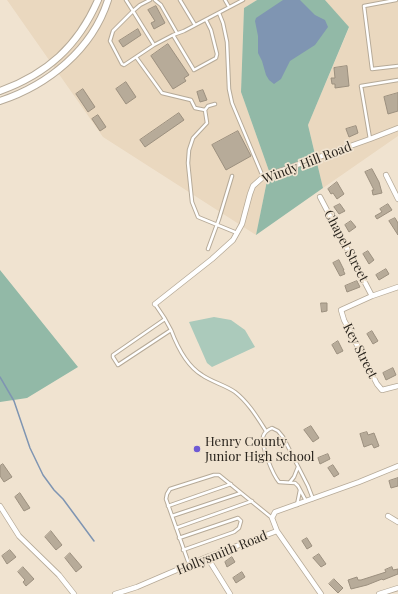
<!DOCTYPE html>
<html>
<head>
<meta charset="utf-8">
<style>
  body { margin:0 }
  canvas { display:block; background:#f0e3d0 }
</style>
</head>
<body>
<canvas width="398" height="594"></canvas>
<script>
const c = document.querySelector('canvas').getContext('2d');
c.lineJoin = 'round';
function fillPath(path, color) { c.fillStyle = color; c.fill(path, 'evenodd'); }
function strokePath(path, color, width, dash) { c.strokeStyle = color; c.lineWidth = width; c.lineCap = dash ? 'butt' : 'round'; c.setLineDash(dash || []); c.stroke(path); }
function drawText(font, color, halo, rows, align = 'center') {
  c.font = font + ' "Playfair Display",serif'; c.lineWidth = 3.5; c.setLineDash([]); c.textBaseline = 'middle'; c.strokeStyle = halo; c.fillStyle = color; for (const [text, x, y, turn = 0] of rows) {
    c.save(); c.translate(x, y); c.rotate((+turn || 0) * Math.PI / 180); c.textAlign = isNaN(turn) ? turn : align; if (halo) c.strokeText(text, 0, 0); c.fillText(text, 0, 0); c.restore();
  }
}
fillPath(new Path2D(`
  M7,0h250l-13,8 -3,84 28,79 -13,64 -153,-98z
  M325,0h73v136l-75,52 -15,-63 41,-97z`), '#ead8bf');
fillPath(new Path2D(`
  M214,317l17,3 14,10 10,17 -43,20 -5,-4 -18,-41z`), '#abcabb');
fillPath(new Path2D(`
  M257,0h68l24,27 -41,98 15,63 -67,47 13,-64 -28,-79 3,-84z
  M0,270l78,97 -51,31 -27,4z`), '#92b9a7');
fillPath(new Path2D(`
  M283,0h17l15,15 10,5 3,7 -13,18 -25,16 -9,18 -7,5 -5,-4 -3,-5 -4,-14 -4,-8v-17l-3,-15 1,-3z`), '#7f95b2');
strokePath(new Path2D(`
  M0,377l14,24 16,47 13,27 11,15 9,9 31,42`), '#7f95b2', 1.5);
const building = new Path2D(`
  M156,6l9,17 -11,6 -3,-6 4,-2 -7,-11z
  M138,29l3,6 -18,12 -4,-6z
  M168,44l21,31 -5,3 2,3 -13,8 -22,-33z
  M347,66l2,20 -14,2v-4h-3l-1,-6h4l-1,-10z
  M126,82l10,15 -10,7 -10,-15z
  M83,89l12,18 -7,5 -12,-18z
  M203,90l4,10 -7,2 -3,-10z
  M398,93v18l-10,3 -4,-17z
  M179,113l5,7 -39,27 -5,-7z
  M98,115l8,12 -6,4 -8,-12z
  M356,126l2,7 -9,4 -3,-8z
  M238,131l13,25 -25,14 -14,-25z
  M372,169l7,13 3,11 -9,2 -1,-5h2l-9,-18z
  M337,182l7,12 -7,5 -4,-6 -2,1 -3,-5z
  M340,204l5,7 -6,3 -5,-7z
  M388,204l4,6 -15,9 -2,-3 7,-4 -2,-3z
  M395,218l3,5v12l-9,-14z
  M351,221l5,6 -7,5 -4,-7z
  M368,251l6,9 -5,4 -6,-10z
  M339,260l5,10h-1l2,4 -5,2 -7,-13z
  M386,269l3,5 -10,6 -3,-5z
  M357,281l3,6 -13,5 -2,-6z
  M321,303h6v8l-5,1z
  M372,331l6,10 -5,3 -6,-10z
  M338,341l5,10 -6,3 -5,-9z
  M393,368l3,7 -10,5 -3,-7z
  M311,426l8,12 -6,4 -9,-12z
  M367,432l1,3 6,-2 5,13 -5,2 -2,-4 -8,3 -4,-13z
  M328,454l2,5 -10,5 -2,-6z
  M3,464l9,13 -8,5 -4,-6v-10z
  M333,465l6,9 -5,3 -6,-9z
  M398,478v8l-7,2 -2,-7z
  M20,493l10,15 -6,3 -9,-14z
  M51,531l11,14 -6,5 -11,-13z
  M307,538l5,8 -5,3 -5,-8z
  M10,550l6,7 -9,7 -5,-8z
  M70,553l12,14 -6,5 -11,-14z
  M319,554l7,10 -5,3 -8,-9z
  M232,557l3,5 -8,5 -2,-5z
  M23,567l11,12 -8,7 -3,-4 2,-2 -7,-8z
  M392,567l1,3 5,-1v5l-15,6 -1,-1 -15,6 -16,4 -3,-9 9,-3 1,3h3l25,-8 -1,-2z
  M242,572l3,5 -9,6 -3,-5z
  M334,579l9,9 -5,5 -9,-9z`);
fillPath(building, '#b7ab99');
strokePath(building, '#9c907f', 1);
const service = new Path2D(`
  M126,0l7,11 7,-6 10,-5
  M155,0l6,5 16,28
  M180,0l15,25
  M225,0l4,7
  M396,0l-32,6 8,63 26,-3
  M219,13l4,10 4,19 2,47 3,14 31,74
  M173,35l21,35 22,-12 1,-4 -6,-24 -5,-10
  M154,45l-21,-34 -20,20 -3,10 12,23 2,1 30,-20 19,-10 11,-4 59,-31
  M136,57l26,36 29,7 4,8 10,2
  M215,104l-7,2 -3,4 2,13 -14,15 -4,12 -1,13 4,39 6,15 39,16
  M370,139l-9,-53 37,-6
  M208,249l11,-30 13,-43
  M155,304l10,15 -52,36v2l5,8 53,-35 -6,-11
  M171,330c6,16 16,36 31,45 10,7 23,10 33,17 13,10 22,25 31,39
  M290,482l4,-5 4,-10
  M306,501l-8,-15 -3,-3 -16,-1c-6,-7 -18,-36 -16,-45 1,-5 4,-7 9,-9l6,3 5,6 25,49 5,13
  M297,505l3,-15
  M168,506l63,-22
  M172,516l69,-23
  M176,528l76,-27
  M179,538l59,-20 3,3 -2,7 -5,4 -51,18
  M189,564l-23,-65 1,-5 3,-5 44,-14h5l53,43`);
const minor = new Path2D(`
  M386,175l12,24
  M320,197l52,99
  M398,287l-26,9 -31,14 3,10 33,64 5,6 16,-4
  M155,304l57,-45 21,-19 9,-16 8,-30 3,-8 10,-9 107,-38 28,-11
  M0,506l19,30 40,39 15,19
  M388,516l10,6
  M207,557l23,37
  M115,594l22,-7 70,-30 70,-26
  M321,594l-44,-63 -5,-13 3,-6 84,-30 39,-16
  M379,594l19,-6`);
const tertiary = new Path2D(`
  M0,91c47,-17 78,-45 98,-91
  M0,101c48,-16 92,-51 108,-101`);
strokePath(service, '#b6aa98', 4.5);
strokePath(minor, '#b6aa98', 6);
strokePath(tertiary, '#b6aa98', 8);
strokePath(service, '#fff', 2.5);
strokePath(minor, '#fff', 4.5);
strokePath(tertiary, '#fff', 6);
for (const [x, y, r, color] of [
  [197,449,4,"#6e5ad4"]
]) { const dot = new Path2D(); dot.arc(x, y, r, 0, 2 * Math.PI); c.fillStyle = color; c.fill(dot); strokePath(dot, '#f0e3d0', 1.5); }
drawText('13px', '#2a251e', '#f0e3d0', [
  ["Windy Hill Road",307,163,-21],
  ["Chapel Street",346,246,62],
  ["Key Street",360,351,63],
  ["Hollysmith Road",222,553,-22]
]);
drawText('13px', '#2a251e', '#f0e3d0', [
  ["Henry County",205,442],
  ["Junior High School",205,457]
], 'left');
</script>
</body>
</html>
